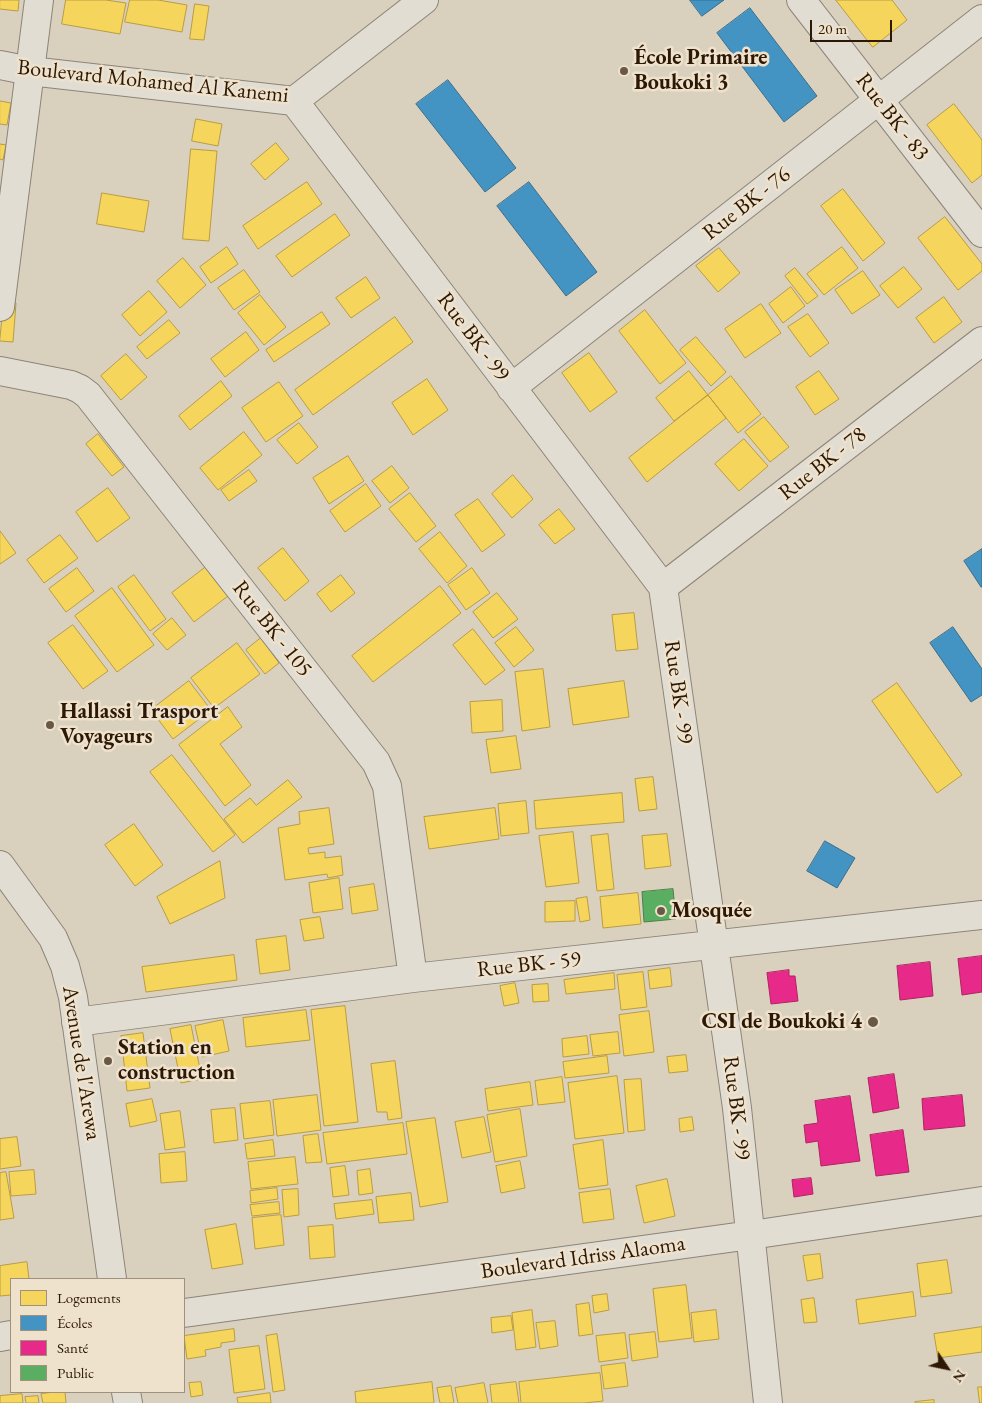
<!DOCTYPE html>
<html>
<head>
<meta charset="utf-8">
<style>
  body { margin:0 }
  #map { position:relative; width:982px; height:1403px; overflow:hidden; background:#dad0be; font-family:"EB Garamond",serif }
  canvas { display:block }
  .legend { position:absolute; left:10px; top:1278px; width:175px; height:115px; box-sizing:border-box; background:#efe2cc; border:1px solid #a1917c; margin:0; padding:6px 9px; list-style:none; font-size:15px; color:#2c1805 }
  .legend li { display:flex; align-items:center; gap:10px; height:25px }
  .legend b { width:25px; border:1px solid #a1917c }
  .north { position:absolute; left:922px; top:1343px; width:50px; height:50px; -webkit-text-stroke:4px #efe2cc; paint-order:stroke; rotate:124deg; font-size:14px; font-weight:700; line-height:20px; text-align:center; color:#2c1805 }
  .north::after { content:''; display:block; margin:auto; width:18px; height:22px; background:#2c1805; clip-path:polygon(50% 0,100% 100%,50% 72%,0 100%) }
  .scale { position:absolute; left:810px; top:20px; width:82px; height:22px; box-sizing:border-box; border:2px solid #2c1805; border-top:0; padding-left:6px; font-size:15px; line-height:18px; white-space:nowrap; color:#2c1805; -webkit-text-stroke:4px #efe2cc; paint-order:stroke }
</style>
</head>
<body>
<div id="map">
<canvas width="982" height="1403"></canvas>
<ul class="legend">
<li><b style="height:14px;background:#f6d55c"></b>Logements</li>
<li><b style="height:14px;background:#4393c3"></b>Écoles</li>
<li><b style="height:14px;background:#e7298a"></b>Santé</li>
<li><b style="height:14px;background:#5aae61"></b>Public</li>
</ul>
<div class="north">N</div>
<div class="scale">20 m</div>
</div>
<script>
const c = document.querySelector('canvas').getContext('2d');
c.lineJoin = 'round';
function fillPath(path, color) { c.fillStyle = color; c.fill(path, 'evenodd'); }
function strokePath(path, color, width, dash) { c.strokeStyle = color; c.lineWidth = width; c.lineCap = dash ? 'butt' : 'round'; c.setLineDash(dash || []); c.stroke(path); }
function drawText(font, color, halo, rows, align = 'center') {
  c.font = font + ' "EB Garamond",serif'; c.lineWidth = 5; c.setLineDash([]); c.textBaseline = 'middle'; c.strokeStyle = halo; c.fillStyle = color; for (const [text, x, y, turn = 0] of rows) {
    c.save(); c.translate(x, y); c.rotate((+turn || 0) * Math.PI / 180); c.textAlign = isNaN(turn) ? turn : align; if (halo) c.strokeText(text, 0, 0); c.fillText(text, 0, 0); c.restore();
  }
}
const homes = new Path2D(`
  M0,0h19l-1,11 -18,-2z
  M66,0h40l20,3 -6,31 -58,-10z
  M130,0h28l29,5 -5,27 -57,-10z
  M836,0h56l15,20 -34,27z
  M195,4l14,2 -5,34 -14,-1z
  M0,101l11,2 -4,22 -7,-1z
  M954,104l28,36v35l-10,8 -45,-58z
  M196,119l26,5 -4,22 -26,-5z
  M276,143l13,16 -24,21 -14,-16z
  M0,144l6,1 -3,15 -3,-1z
  M191,149l26,2 -8,90 -26,-2z
  M307,182l15,22 -64,45 -15,-23z
  M843,189l42,54 -22,18 -42,-55z
  M102,193l47,8 -5,31 -47,-8z
  M335,214l15,21 -58,42 -16,-21z
  M945,217l37,47v7l-24,19 -40,-52z
  M227,247l11,17 -27,19 -11,-16z
  M842,247l16,21 -34,27 -17,-21z
  M719,248l21,25 -22,19 -22,-26z
  M183,258l23,27 -26,23 -23,-27z
  M904,267l18,22 -24,19 -18,-22z
  M795,268l23,28 -11,8 -22,-28z
  M244,270l16,22 -26,18 -16,-22z
  M863,271l17,24 -28,19 -17,-24z
  M366,277l14,21 -29,20 -15,-20z
  M791,287l14,19 -22,17 -14,-19z
  M149,291l18,21 -27,24 -18,-21z
  M260,295l26,32 -22,18 -26,-32z
  M944,297l18,25 -28,21 -18,-25z
  M4,302l12,1 -3,39 -13,-1z
  M761,304l20,29 -36,25 -20,-29z
  M645,310l41,53 -26,21 -41,-53z
  M322,312l8,12 -56,38 -8,-12z
  M808,314l21,29 -19,14 -22,-30z
  M395,317l18,25 -100,73 -18,-25z
  M169,320l11,13 -33,26 -10,-12z
  M246,332l13,18 -34,27 -14,-18z
  M696,337l30,35 -15,14 -31,-36z
  M589,353l28,39 -27,20 -28,-39z
  M126,354l21,23 -26,23 -20,-24z
  M689,371l19,24 -34,26 -18,-23z
  M819,371l20,28 -24,16 -19,-28z
  M731,376l30,38 -23,19 -30,-38z
  M427,379l21,31 -35,25 -21,-32z
  M221,381l11,15 -42,34 -11,-14z
  M279,382l24,34 -37,26 -24,-34z
  M708,395l18,23 -79,64 -18,-24z
  M764,417l25,30 -19,15 -25,-30z
  M299,423l19,24 -21,17 -20,-24z
  M244,432l18,23 -44,35 -18,-22z
  M98,434l26,33 -12,9 -26,-32z
  M744,439l24,27 -29,25 -24,-27z
  M348,456l16,25 -35,23 -16,-26z
  M392,466l17,22 -19,15 -18,-22z
  M249,470l8,11 -28,20 -8,-11z
  M513,475l20,24 -21,19 -20,-24z
  M366,484l15,22 -36,26 -15,-21z
  M108,488l22,30 -33,24 -21,-30z
  M410,493l26,33 -20,16 -27,-33z
  M478,499l27,36 -23,17 -27,-37z
  M559,509l16,20 -20,15 -16,-19z
  M0,531l16,22 -16,11z
  M440,532l27,34 -20,17 -28,-34z
  M60,535l18,23 -34,25 -17,-23z
  M283,548l26,33 -24,20 -27,-33z
  M206,567l22,29 -34,26 -22,-29z
  M77,568l17,23 -28,21 -17,-23z
  M472,568l18,25 -24,17 -18,-25z
  M134,575l32,44 -16,12 -32,-44z
  M341,575l14,18 -24,19 -14,-18z
  M440,586l21,27 -88,69 -21,-26z
  M112,588l42,57 -37,27 -42,-56z
  M497,593l21,26 -25,19 -20,-26z
  M634,613l4,36 -22,2 -4,-36z
  M172,618l14,17 -19,15 -14,-16z
  M73,625l35,46 -25,18 -35,-46z
  M516,627l18,23 -20,17 -19,-24z
  M473,629l32,41 -20,15 -32,-40z
  M261,638l18,25 -14,11 -19,-24z
  M237,643l23,31 -46,34 -23,-30z
  M543,669l7,58 -28,4 -7,-59z
  M189,681l22,29 -38,29 -22,-29z
  M624,681l5,36 -56,8 -5,-36z
  M897,683l65,92 -25,18 -65,-92z
  M502,700l1,31 -31,2 -2,-31z
  M228,707l14,20 -22,17 31,41 -26,21 -46,-61z
  M516,736l5,33 -30,4 -5,-33z
  M172,755l63,80 -22,17 -63,-80z
  M653,777l4,32 -18,2 -4,-32z
  M288,780l14,17 -59,46 -19,-24 26,-21 6,7z
  M622,793l2,29 -88,7 -2,-28z
  M526,801l3,32 -28,3 -3,-32z
  M329,808l5,36 -26,4 1,6 16,-2v6l16,-2 2,19 -15,3 -1,-4 -42,6 -7,-52 22,-4 -1,-12z
  M495,808l4,31 -70,10 -5,-32z
  M134,824l29,41 -28,21 -30,-41z
  M573,832l6,51 -33,4 -7,-51z
  M608,834l6,55 -17,2 -6,-55z
  M667,834l4,32 -26,3 -3,-33z
  M220,861l5,37 -55,26 -13,-27z
  M339,878l4,31 -30,4 -4,-30z
  M374,884l4,26 -26,4 -3,-26z
  M638,893l3,31 -38,4 -3,-31z
  M587,897l3,23 -10,2 -4,-23z
  M575,901v20l-30,1v-20z
  M320,917l4,21 -20,3 -4,-21z
  M286,936l4,34 -30,4 -4,-34z
  M234,955l3,25 -91,12 -4,-25z
  M670,968l2,18 -22,3 -2,-18z
  M643,972l4,35 -26,3 -4,-35z
  M614,973l1,16 -49,5 -2,-14z
  M515,983l4,20 -15,3 -4,-20z
  M548,984l1,17 -16,1 -1,-17z
  M345,1006l13,116 -34,4 -13,-116z
  M306,1010l4,30 -64,7 -3,-29z
  M649,1011l5,41 -30,4 -5,-41z
  M223,1020l6,31 -27,6 -7,-31z
  M191,1025l11,54 -21,4 -11,-54z
  M618,1032l2,21 -27,3 -3,-21z
  M143,1033l7,55 -23,3 -6,-55z
  M587,1036l2,18 -26,3 -1,-18z
  M686,1055l2,16 -19,2 -2,-16z
  M607,1056l2,17 -44,5 -2,-16z
  M395,1061l7,57 -14,2 -1,-8h-10l-6,-48z
  M617,1076l7,57 -49,6 -7,-56z
  M562,1077l3,25 -27,3 -3,-24z
  M641,1079l4,51 -17,2 -4,-52z
  M530,1082l3,23 -45,6 -3,-22z
  M317,1095l4,35 -44,6 -4,-36z
  M152,1099l5,22 -27,6 -4,-23z
  M270,1101l4,34 -30,4 -4,-35z
  M235,1108l3,32 -24,3 -3,-33z
  M520,1109l7,47 -32,6 -8,-47z
  M180,1111l5,36 -20,3 -5,-36z
  M484,1117l7,35 -29,6 -7,-36z
  M692,1117l2,13 -14,2 -1,-13z
  M435,1118l13,84 -28,5 -14,-85z
  M403,1123l4,31 -80,10 -4,-31z
  M318,1134l4,28 -16,1 -3,-27z
  M17,1137l4,29 -21,3v-30z
  M273,1140l2,16 -28,3 -2,-15z
  M603,1140l5,45 -29,4 -6,-44z
  M185,1152l2,29 -26,2 -2,-29z
  M295,1157l3,27 -47,5 -3,-27z
  M520,1161l5,27 -24,5 -5,-27z
  M345,1166l4,29 -16,2 -3,-29z
  M370,1169l3,24 -14,2 -2,-24z
  M34,1170l2,24 -25,2 -2,-24z
  M6,1172l8,46 -14,2v-47z
  M667,1179l8,37 -31,7 -8,-37z
  M277,1188l1,11 -27,4 -1,-12z
  M298,1189l1,26 -15,2 -2,-27z
  M610,1189l4,30 -31,4 -4,-30z
  M411,1193l3,27 -35,3 -3,-26z
  M372,1200l2,14 -38,5 -2,-15z
  M279,1202l1,11 -28,3 -2,-11z
  M281,1215l3,30 -29,4 -3,-31z
  M236,1224l7,40 -31,5 -7,-39z
  M333,1225l2,32 -25,2 -2,-32z
  M820,1254l3,24 -16,3 -4,-25z
  M947,1260l5,33 -31,4 -4,-33z
  M27,1262l2,17h-18v16l-11,1v-30z
  M686,1285l6,53 -33,4 -6,-53z
  M913,1292l3,24 -57,8 -3,-24z
  M607,1294l2,16 -15,3 -2,-17z
  M814,1298l3,24 -13,1 -3,-23z
  M589,1303l4,31 -14,2 -3,-31z
  M532,1310l4,37 -20,3 -4,-37z
  M716,1310l3,29 -25,3 -3,-29z
  M511,1316l2,14 -21,3 -1,-15z
  M555,1321l3,25 -18,3 -4,-26z
  M982,1327v25l-44,6 -4,-24z
  M234,1329l1,12 -14,2v4l-16,3 1,6 -19,3 -3,-23z
  M655,1332l3,25 -26,4 -3,-26z
  M625,1333l3,25 -29,4 -3,-26z
  M277,1334l8,56 -12,2 -7,-56z
  M259,1346l6,43 -31,4 -5,-43z
  M625,1363l3,23 -24,3 -3,-23z
  M600,1373l3,28 -19,2h-63l-2,-21z
  M201,1382l2,13 -12,2 -2,-14z
  M432,1382l2,21h-78l-1,-11z
  M516,1382l3,21h-27l-2,-18z
  M484,1383l4,20h-30l-3,-15z
  M451,1386l3,17h-14l-3,-15z
  M978,1387h4v16h-2z
  M55,1392h10l1,11h-23l-2,-9z
  M270,1393l1,10h-33l-1,-5z
  M22,1394l1,9h-23v-7z
  M38,1396l1,7h-13l-1,-6z
  M934,1400v3h-19v-1z`);
fillPath(homes, '#f6d55c');
strokePath(homes, '#b99c42', 1);
const schools = new Path2D(`
  M690,0h34l-22,16z
  M750,8l67,88 -33,26 -67,-89z
  M448,80l68,88 -31,24 -69,-88z
  M529,182l68,90 -31,24 -69,-90z
  M982,549v38h-1l-17,-26z
  M953,627l29,42v26l-11,7 -41,-59z
  M825,841l30,17 -18,30 -30,-17z`);
fillPath(schools, '#4393c3');
strokePath(schools, '#3c6e8a', 1);
const health = new Path2D(`
  M982,956v36l-20,3 -4,-36z
  M930,962l3,34 -33,4 -3,-34z
  M789,970v6h6l3,25 -27,3 -4,-31z
  M894,1074l5,34 -26,5 -5,-35z
  M962,1095l3,31 -41,4 -2,-31z
  M850,1096l10,65 -39,5 -3,-25 -12,2 -2,-18 14,-2 -3,-22z
  M903,1130l6,42 -33,4 -6,-41z
  M811,1178l2,16 -19,3 -2,-17z`);
fillPath(health, '#e7298a');
strokePath(health, '#af2462', 1);
const public = new Path2D(`
  M673,889l3,30 -32,3 -2,-30z`);
fillPath(public, '#5aae61');
strokePath(public, '#4c8145', 1);
const minor = new Path2D(`
  M801,0l181,233
  M0,65l30,6 264,30 130,-101
  M294,101l369,486 74,521 31,295
  M0,307l39,-307
  M0,371l71,14 9,4 8,6 288,367 11,24 26,192
  M511,388l471,-369
  M663,587l319,-246
  M0,865l53,73 12,28 8,31 39,282
  M76,1022l337,-44 569,-63
  M184,1313l567,-78 231,-34
  M0,1337l11,-2
  M126,1392l2,11`);
strokePath(minor, '#8c8478', 30);
strokePath(minor, '#e2ddd3', 28);
for (const [x, y, r, color] of [
  [624,71,5,"#695846"],
  [50,725,5,"#695846"],
  [661,911,5,"#695846"],
  [873,1022,6,"#695846"],
  [108,1061,5,"#695846"]
]) { const dot = new Path2D(); dot.arc(x, y, r, 0, 2 * Math.PI); c.fillStyle = color; c.fill(dot); strokePath(dot, '#efe2cc', 2); }
drawText('bold 22px', '#2c1805', '#efe2cc', [
  ["École Primaire",634,58],
  ["Boukoki 3",634,83],
  ["Hallassi Trasport",60,712],
  ["Voyageurs",60,737],
  ["Mosquée",671,911],
  ["CSI de Boukoki 4",862,1022,"right"],
  ["Station en",118,1048],
  ["construction",118,1073]
], 'left');
drawText('22px', '#2c1805', '#efe2cc', [
  ["Boulevard Mohamed Al Kanemi",153,82,6],
  ["Rue BK - 83",892,117,52],
  ["Rue BK - 76",747,204,-38],
  ["Rue BK - 99",473,337,53],
  ["Rue BK - 78",823,464,-38],
  ["Rue BK - 105",272,629,52],
  ["Rue BK - 99",678,692,82],
  ["Rue BK - 59",529,965,-6],
  ["Avenue de l'Arewa",81,1063,81],
  ["Rue BK - 99",736,1108,83],
  ["Boulevard Idriss Alaoma",583,1258,-8]
]);
</script>
</body>
</html>
